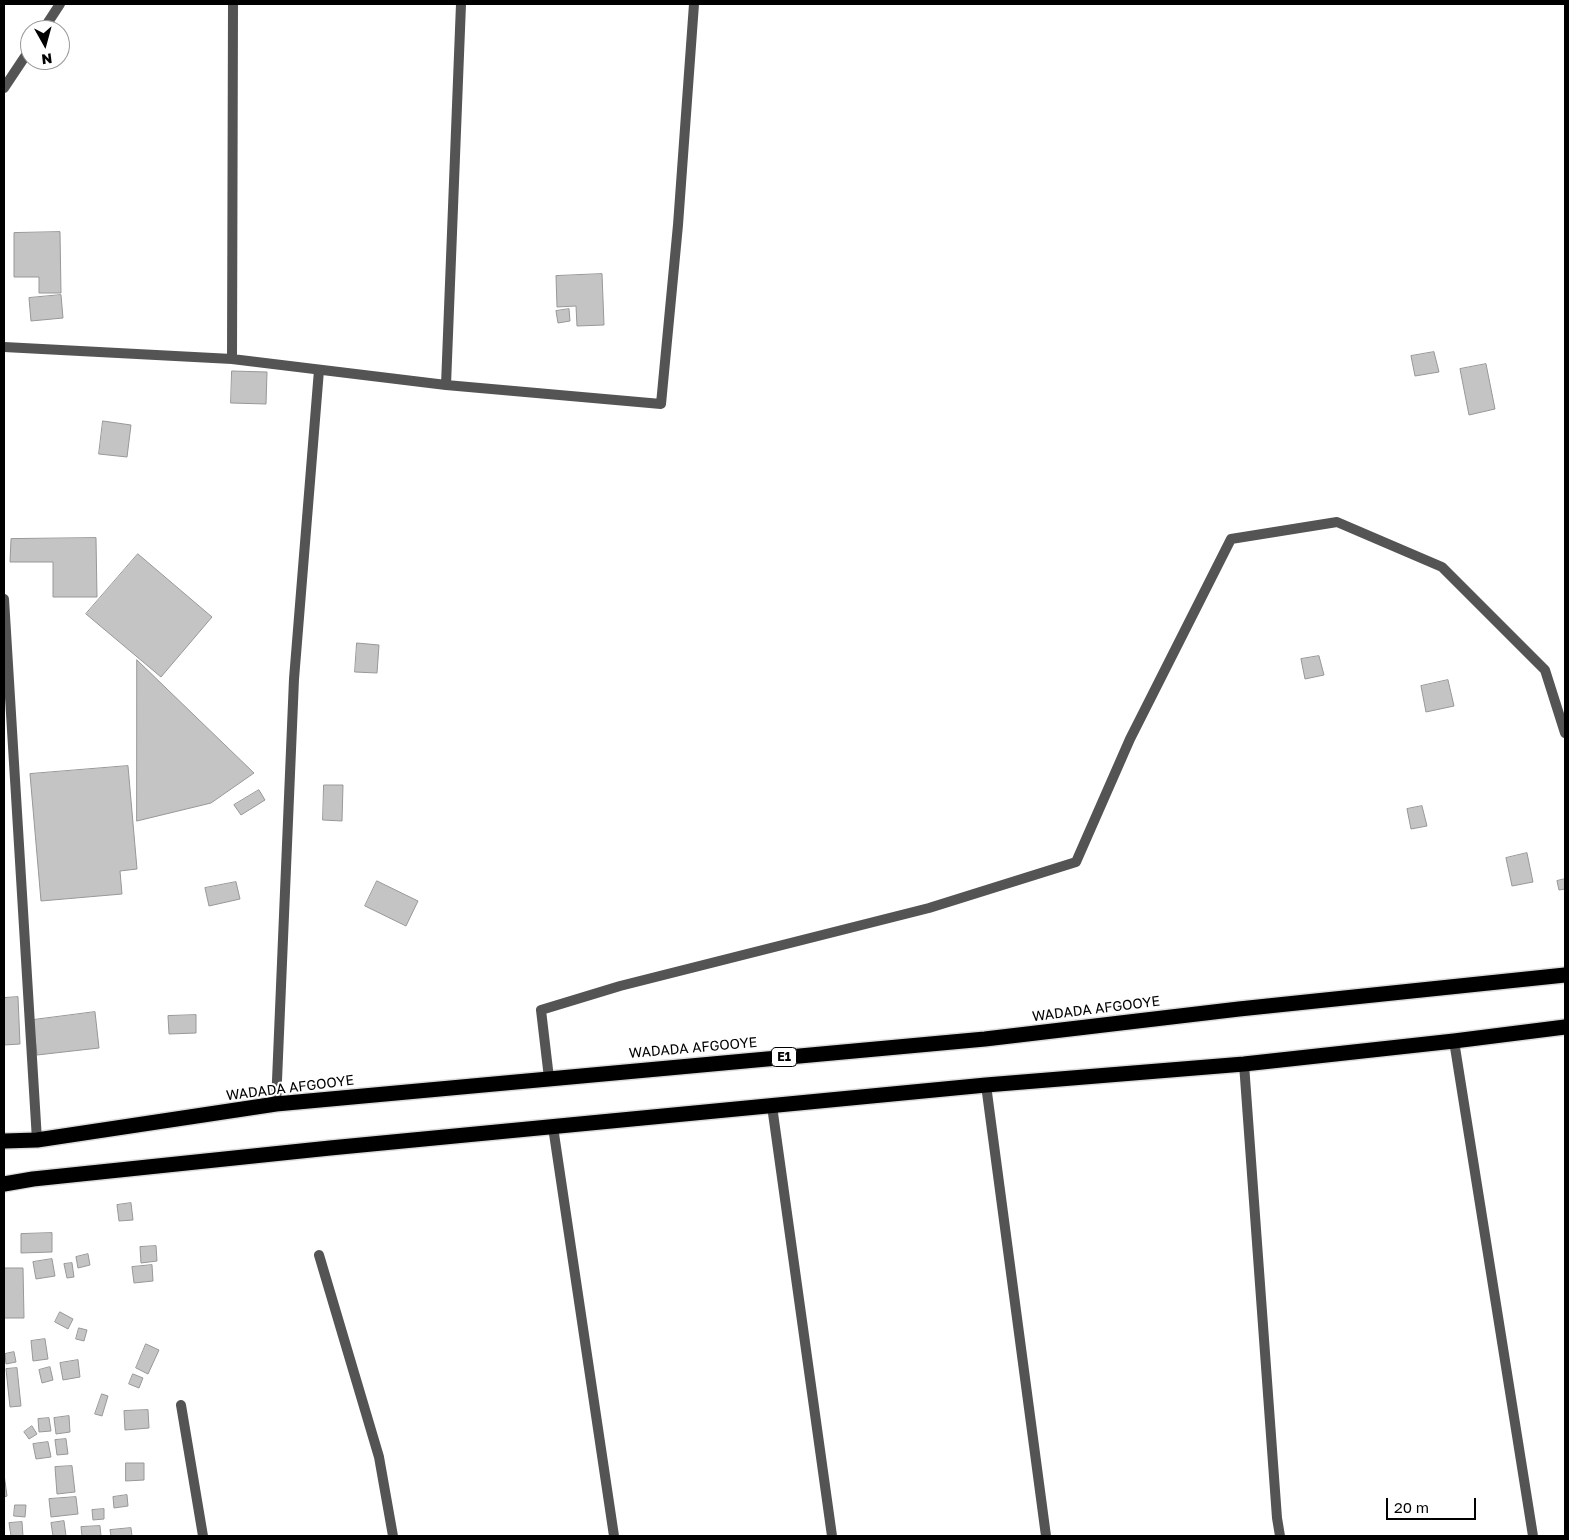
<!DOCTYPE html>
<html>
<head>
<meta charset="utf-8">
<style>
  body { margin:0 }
  #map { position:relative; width:1569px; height:1540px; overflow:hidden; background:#fff; font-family:"Golos Text",sans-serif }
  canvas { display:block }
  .frame { position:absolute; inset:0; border:5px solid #000; pointer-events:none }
  .north { position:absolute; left:20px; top:20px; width:50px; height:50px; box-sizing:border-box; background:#fff; border:1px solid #999; border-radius:50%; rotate:173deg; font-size:14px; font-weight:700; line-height:20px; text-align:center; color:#000 }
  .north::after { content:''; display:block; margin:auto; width:18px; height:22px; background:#000; clip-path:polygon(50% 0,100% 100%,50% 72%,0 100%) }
  .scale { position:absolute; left:1386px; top:1498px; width:90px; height:22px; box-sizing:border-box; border:2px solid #000; border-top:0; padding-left:6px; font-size:15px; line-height:18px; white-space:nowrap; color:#000; -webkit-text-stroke:4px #fff; paint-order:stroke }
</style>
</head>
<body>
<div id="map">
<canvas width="1569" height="1540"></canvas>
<div class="frame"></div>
<div class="north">N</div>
<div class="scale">20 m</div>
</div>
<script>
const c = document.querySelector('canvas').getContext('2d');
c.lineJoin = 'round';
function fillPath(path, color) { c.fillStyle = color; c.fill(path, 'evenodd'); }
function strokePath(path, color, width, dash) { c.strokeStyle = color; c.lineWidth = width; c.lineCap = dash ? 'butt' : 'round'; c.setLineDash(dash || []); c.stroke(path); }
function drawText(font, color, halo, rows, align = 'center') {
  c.font = font + ' "Golos Text",sans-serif'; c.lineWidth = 4; c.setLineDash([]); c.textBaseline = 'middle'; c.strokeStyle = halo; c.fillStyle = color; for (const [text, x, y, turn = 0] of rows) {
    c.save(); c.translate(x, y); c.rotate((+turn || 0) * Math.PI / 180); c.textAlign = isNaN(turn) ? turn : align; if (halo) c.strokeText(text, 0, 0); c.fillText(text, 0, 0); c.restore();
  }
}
const building = new Path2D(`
  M60,232l1,61h-22v-16h-25v-44z
  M602,274l2,51 -27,1 -1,-20 -19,1 -1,-31z
  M61,295l2,23 -32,3 -2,-23z
  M569,309l1,12 -12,2 -2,-12z
  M1434,352l5,20 -24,4 -4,-20z
  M1486,364l9,45 -26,6 -9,-46z
  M232,371l35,1 -1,32 -35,-1z
  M103,421l28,4 -4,32 -28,-3z
  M96,538l1,59h-44v-35h-43l1,-23z
  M138,554l74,63 -51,60 -75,-63z
  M357,643l22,2 -2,28 -22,-1z
  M1319,656l5,19 -19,4 -4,-20z
  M137,660l117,113 -43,30 -74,18z
  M1448,680l6,26 -28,6 -5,-26z
  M128,766l9,103 -17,2 2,23 -81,7 -11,-127z
  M324,785h19l-1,36 -19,-1z
  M259,790l6,10 -24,15 -7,-10z
  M1422,806l5,20 -16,3 -4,-20z
  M1527,853l6,29 -21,4 -6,-28z
  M1565,879v10l-6,1 -2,-9z
  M377,881l41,20 -12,25 -41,-20z
  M236,882l4,17 -31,7 -4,-18z
  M18,997l2,47 -16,1v-47z
  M95,1012l4,36 -62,7 -4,-35z
  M196,1015v18l-27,1 -1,-18z
  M131,1203l2,17 -14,1 -2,-16z
  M52,1233v19l-31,1v-19z
  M156,1246l1,15 -16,2 -1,-16z
  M88,1254l2,11 -12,3 -2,-11z
  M52,1259l3,17 -19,3 -3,-17z
  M72,1263l2,14 -7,1 -3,-14z
  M152,1265l1,16 -19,2 -2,-16z
  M4,1268h19l1,50h-20z
  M60,1312l13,7 -5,10 -13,-7z
  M79,1328l8,2 -3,11 -8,-2z
  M45,1339l3,20 -15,2 -2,-20z
  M146,1344l13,6 -11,24 -12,-6z
  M14,1352l2,10 -10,2 -1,-10z
  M78,1360l2,17 -17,3 -3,-17z
  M50,1367l3,13 -11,3 -3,-13z
  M17,1368l4,38 -11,1 -4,-38z
  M133,1374l10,4 -4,10 -10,-4z
  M102,1394l6,2 -6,20 -7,-2z
  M148,1410l1,18 -24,2 -1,-19z
  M69,1416l1,16 -14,2 -2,-16z
  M49,1418l2,13 -12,1 -1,-13z
  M32,1426l5,8 -8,5 -5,-7z
  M66,1439l2,15 -11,1 -2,-15z
  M48,1442l3,15 -15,2 -3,-15z
  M126,1463h18v17l-18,1z
  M72,1466l3,26 -18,2 -2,-27z
  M4,1474l3,22 -3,1z
  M127,1495l1,11 -14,2 -1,-11z
  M76,1497l2,17 -27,3 -2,-18z
  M15,1505h11l-1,12 -11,-1z
  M104,1509v10l-11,1 -1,-10z
  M64,1521l2,15h-13l-2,-13z
  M22,1522l1,14h-12l-2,-13z
  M100,1526l1,10h-19l-1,-9z
  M131,1528l1,8h-21l-1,-6z`);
fillPath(building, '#c4c4c4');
strokePath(building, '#989898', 1);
const highway = new Path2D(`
  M4,1141l33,-1 239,-36 709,-65 254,-30 326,-34
  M4,1184l29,-5 297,-31 656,-63 258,-21 210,-23 111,-14`);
strokePath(highway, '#dbdbdb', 18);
strokePath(new Path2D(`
  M43,30l17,-26
  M4,88l26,-39
  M4,347l228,12 214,26 215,19 17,-179 16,-221
  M232,359l1,-355
  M446,385l15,-381
  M4,599l33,541
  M1454,1041l79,495
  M1244,1064l33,454 3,18
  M549,1078l-8,-68 79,-24 309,-78 147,-46 54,-123 101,-200 106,-17 105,45 103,103 20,63
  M986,1085l60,451
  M276,1104l18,-425 25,-309
  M772,1106l60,430
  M553,1127l61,409
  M319,1255l60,202 14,79
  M181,1405l22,131`), '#545454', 10);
strokePath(highway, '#000', 15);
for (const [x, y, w] of [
  [784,1057,25]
]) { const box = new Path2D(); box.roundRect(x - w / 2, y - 9.5, w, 19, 4); c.fillStyle = '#fff'; c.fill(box); strokePath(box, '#000', 1); }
drawText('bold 12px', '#000', null, [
  ["E1",784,1057]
]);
drawText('14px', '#000', '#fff', [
  ["WADADA AFGOOYE",1096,1009,-7],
  ["WADADA AFGOOYE",693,1048,-5],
  ["WADADA AFGOOYE",290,1088,-7]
]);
</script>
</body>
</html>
